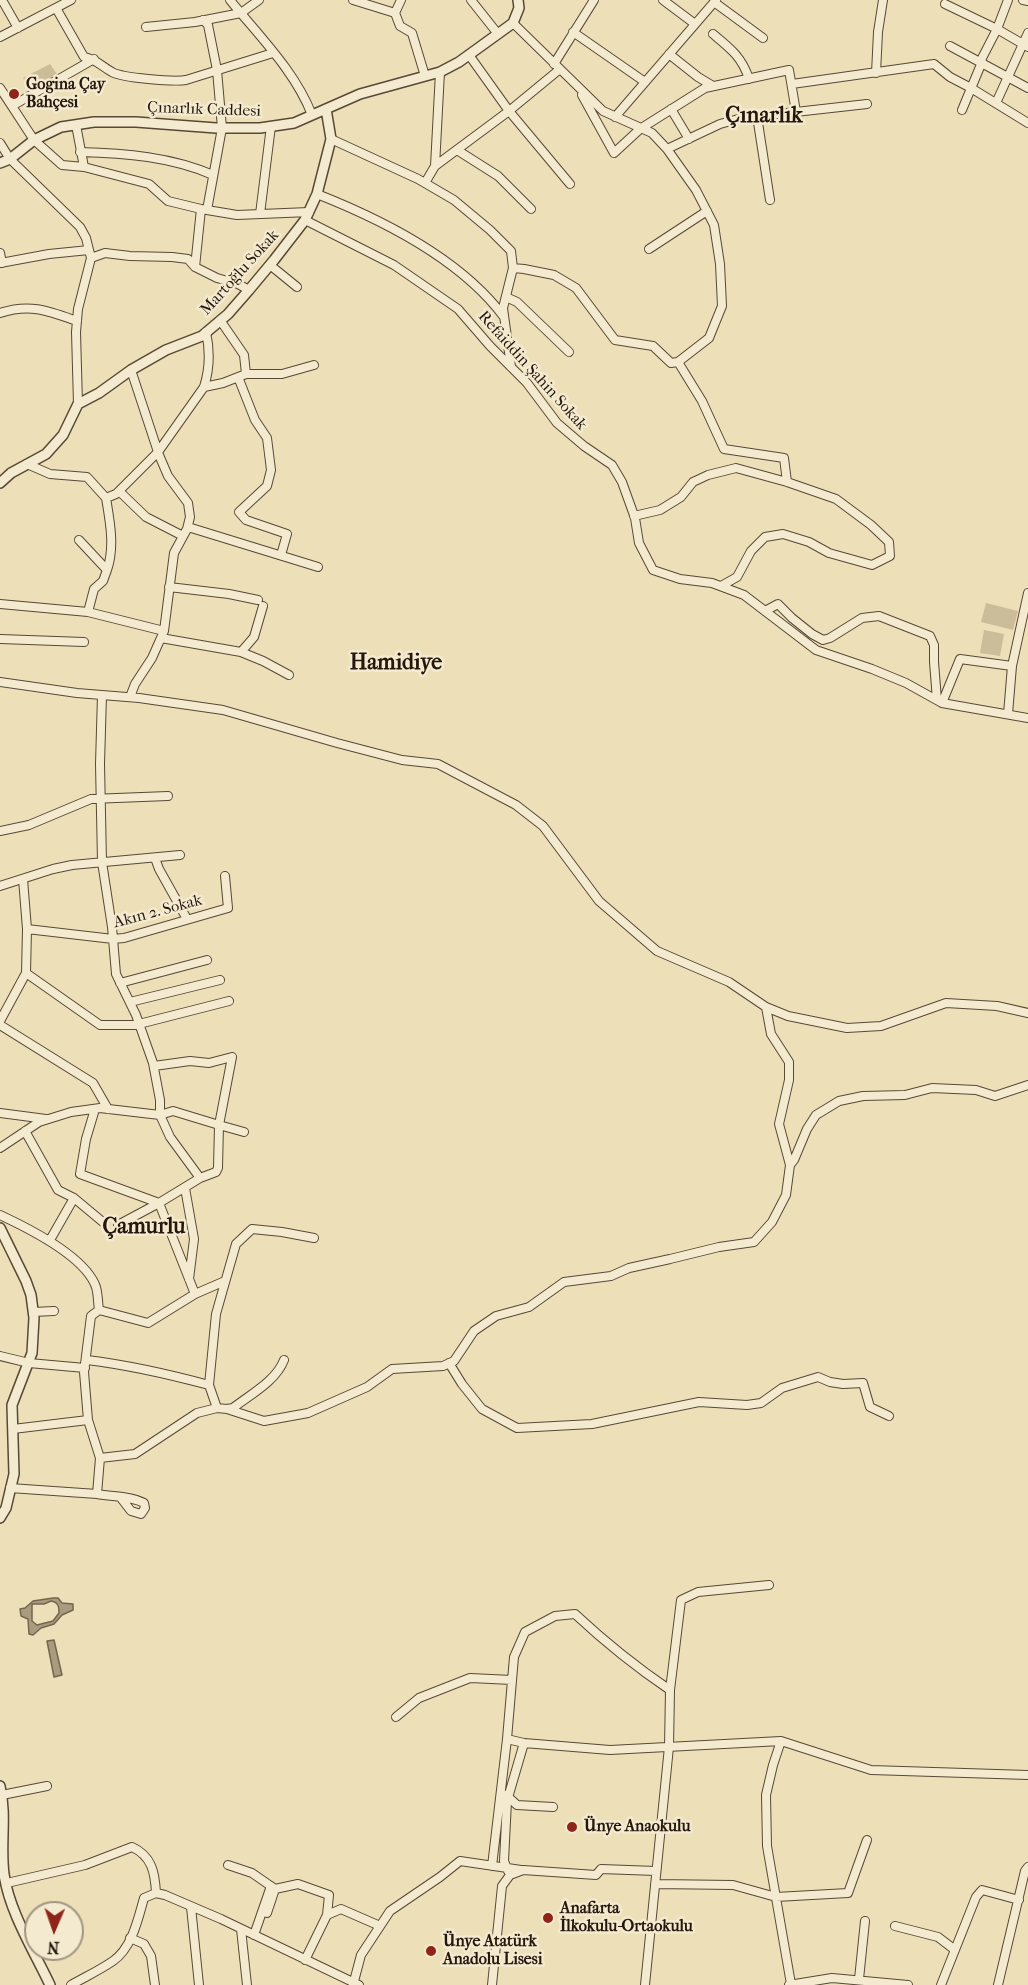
<!DOCTYPE html>
<html>
<head>
<meta charset="utf-8">
<style>
  body { margin:0 }
  #map { position:relative; width:1028px; height:1985px; overflow:hidden; background:#eddfb7; font-family:"IM FELL French Canon",serif }
  canvas { display:block }
  .north { position:absolute; left:24px; top:1901px; width:60px; height:60px; box-sizing:border-box; background:#f3ead0; border:2px solid #a19681; border-radius:50%; rotate:182deg; font-size:16px; font-weight:700; line-height:24px; text-align:center; color:#25170b }
  .north::after { content:''; display:block; margin:auto; width:21px; height:27px; background:#8f2418; clip-path:polygon(50% 0,100% 100%,50% 72%,0 100%) }
</style>
</head>
<body>
<div id="map">
<canvas width="1028" height="1985"></canvas>
<div class="north">N</div>
</div>
<script>
const c = document.querySelector('canvas').getContext('2d');
c.lineJoin = 'round';
function fillPath(path, color) { c.fillStyle = color; c.fill(path, 'evenodd'); }
function strokePath(path, color, width, dash) { c.strokeStyle = color; c.lineWidth = width; c.lineCap = dash ? 'butt' : 'round'; c.setLineDash(dash || []); c.stroke(path); }
function drawText(font, color, halo, rows, align = 'center') {
  c.font = font + ' "IM FELL French Canon",serif'; c.lineWidth = 5; c.setLineDash([]); c.textBaseline = 'middle'; c.strokeStyle = halo; c.fillStyle = color; for (const [text, x, y, turn = 0] of rows) {
    c.save(); c.translate(x, y); c.rotate((+turn || 0) * Math.PI / 180); c.textAlign = isNaN(turn) ? turn : align; if (halo) c.strokeText(text, 0, 0); c.fillText(text, 0, 0); c.restore();
  }
}
fillPath(new Path2D(`
  M50,64l9,13 -27,15 -9,-14z
  M986,603l32,8 -5,19 -32,-8z
  M984,630l20,4 -4,22 -20,-3z`), '#cbbd9a');
const water = new Path2D(`
  M53,1598h5l4,5 11,1v6l-11,5 -8,9 -13,4 -8,7 -4,-1 -1,-15 -7,-3 -1,-7 5,-1 8,-7zM51,1601c7,1 8,5 8,12l-6,8 -16,4 -5,-4v-17h12z
  M54,1640l8,35 -8,2 -7,-36z`);
fillPath(water, '#a99b7d');
strokePath(water, '#74664f', 1.5);
const minor = new Path2D(`
  M2,0l16,28
  M230,0c29,36 65,71 82,115
  M353,0l42,13
  M401,0l-6,13 5,13 12,7 13,43
  M471,0l27,34
  M663,0l32,24
  M1023,0l5,1
  M714,2l49,36
  M945,4l52,25 31,18
  M56,8l28,49c12,2 17,9 28,15 10,6 62,10 74,8l87,-27
  M203,20l5,5 9,45 5,58 -15,82
  M513,23l90,88 49,22 15,16 29,41 18,35 6,39 2,42 -13,32 -31,24 -7,1 -18,-17 -38,-6 -39,-52 -22,-13 -30,-6 -11,-1
  M146,27l49,-5 46,-9 18,-13
  M573,32l72,50
  M713,34c17,14 29,23 36,45
  M0,37l71,-37
  M950,46l78,42
  M669,54l29,23 15,9
  M469,55l40,56 61,73
  M980,62l17,-33 11,-29
  M554,64l40,-64
  M876,73l2,-41 5,-32
  M792,84l142,-20 16,13 21,11 57,35
  M0,88l34,52 28,25 22,2 65,17 19,17 33,8 36,6 72,-3
  M582,95l32,58 26,-24 65,-41 84,-18 7,42
  M996,103l32,-70
  M12,106l82,-47
  M671,109l18,30
  M962,110l20,-48
  M757,116l13,84
  M615,117l101,-117
  M76,125l8,42
  M331,139l87,40 36,21 36,30 21,21 2,17 -10,40 8,59
  M0,143l10,16 70,68 6,11 5,20 -13,51 -2,23 2,72
  M667,149l53,-25 22,-6 125,-14
  M457,150l41,26 33,33
  M80,152c45,1 92,5 133,23
  M435,166l5,-94
  M425,183l10,-17 74,-55 51,-42
  M317,194c66,26 144,65 187,123
  M260,214l11,-88
  M305,220l89,45 64,44 32,37 37,37 30,40 27,23 28,19 10,17 13,36 4,25 14,27 27,9 32,4 32,12 72,55 56,19 34,14 36,20 86,15
  M649,249l58,-38
  M0,253l2,10
  M91,258l14,-5 25,3 42,1 16,2 7,8 22,11 21,6 11,6
  M0,263l49,-9 40,-4
  M270,265l27,22
  M195,267l6,-58
  M506,297l11,5 52,50
  M0,313c30,-10 49,-2 77,8
  M220,320l24,35 2,19
  M678,362l24,39 22,48 60,9 3,24
  M238,377l17,43 12,18 4,32 -4,16 -28,26 7,8 41,14 -6,21
  M204,387l19,-4 23,-9h36l32,-9
  M27,464l23,10 37,3 19,21 10,-4 42,-42 46,-65c6,-19 6,-37 2,-55
  M119,491l27,26 37,19
  M634,516l26,-6 21,-13 12,-15 15,-7 28,-7 51,14 49,17 35,26 18,17 1,14 -18,9 -43,-12 -20,-11 -26,-8 -18,3 -14,14 -14,26 -16,9
  M188,527l130,40
  M79,540l28,30c8,-23 3,-48 -1,-72
  M169,587l60,7 29,6
  M0,604l88,8 76,19
  M765,611l13,-7 14,14 20,16 11,6 7,-2 32,-20 17,-2 51,20 4,9v17l3,38
  M88,612l6,-23 9,-8 4,-11
  M161,638l80,14 22,9 26,14
  M0,639l84,3
  M241,652l13,-15 9,-31
  M0,682l77,11 62,5 84,12 114,33 65,17 36,4 78,41 27,21 56,75 58,50 72,31 37,25 22,9 59,12 34,-2 65,-23 51,3 31,7
  M102,695l-2,69 2,98 10,65 4,47 20,41 17,48 7,37v15l10,22 30,41
  M130,697l5,-13 17,-26 12,-27 10,-78 13,-24 3,-12 -2,-14 -20,-27 -9,-21 -28,-85
  M942,703l18,-44 52,7 16,-73
  M1008,714l4,-48
  M0,831l29,-6 62,-26 77,-3
  M155,858l4,11 28,50
  M0,886l53,-17 19,-4 108,-10
  M27,929l86,10 11,-1 104,-30 -3,-32
  M26,973l74,52h40
  M120,983l87,-23
  M130,1002l90,-22
  M0,1021l26,-48 1,-44 -4,-50
  M139,1024l90,-23
  M0,1025l93,58 15,26
  M95,1109l-9,30 -6,35 79,29
  M0,1113l46,6
  M25,1131l33,59 16,8 -24,42
  M0,1148l39,-26 32,-10 29,-4 60,7 13,-4 46,14 13,-68 -23,6 -19,-2 -36,5
  M790,1165l4,-5 13,-31 9,-14 23,-14 24,-5 42,-1 27,-7 44,2 19,6 33,-11
  M185,1188l9,51 -5,40
  M74,1198l30,25
  M0,1215c28,13 85,41 96,72 2,7 2,16 3,23l49,13 47,-29
  M118,1225l41,-22
  M225,1281l-30,13 -36,-91 41,-25 16,-6 2,-4 1,-43 25,7
  M33,1312l21,-1
  M0,1356l29,7 56,5
  M87,1360c41,5 81,14 122,25
  M449,1363l13,21 20,25 35,19 75,-4 107,-22 48,3 14,-2 21,-15 36,-11 12,5 13,2 20,-1 7,24 19,9
  M217,1408l10,1 37,12 44,-8 59,-26 25,-18 51,-3 11,-5 20,-30 22,-15 33,-9 35,-25 47,-6 18,-8 41,-9 49,-12 35,-5 18,-20 14,-27 4,-30 -11,-41 10,-44v-18l-18,-28 -5,-27
  M227,1409l6,-1c18,-14 43,-27 51,-48
  M88,1420l-4,-48 7,-56 8,-6
  M100,1458l35,-4 62,-41 20,-5 -8,-23 7,-71 20,-70 16,-15 30,3 32,6
  M10,1488l87,6 3,-36 -12,-38 -75,9
  M97,1494c16,3 34,2 47,9l1,5 -4,6 -10,-3 -10,-13
  M670,1690l11,-90 17,-8 71,-7
  M396,1717l23,-19 51,-20 42,2
  M507,1739l17,4 86,7 171,-9 90,29 157,5
  M781,1741l-8,24 -7,30 1,51 24,138
  M2,1795l45,-9
  M506,1795l11,10 36,2
  M228,1865l24,8 23,16 23,-5 31,11 -2,20
  M492,1866l15,-127 7,-82 11,-25 30,-16 20,-2c30,28 61,53 95,76l-1,57 -24,238
  M508,1871l-4,-10 3,-60 17,-58
  M7,1883l78,-18 47,-18c20,9 23,26 24,46
  M655,1884l78,1 43,12 72,-4 19,-53
  M191,1907l8,78
  M267,1913l8,-24
  M895,1926l43,11 17,13
  M241,1929l6,56
  M254,1935l17,-49
  M130,1938l14,6 7,12 4,29
  M305,1960l22,-45 14,-6 39,17
  M859,1979l6,-58
  M71,1985c14,-8 29,-15 42,-24 19,-13 25,-42 31,-63l12,-5 9,2 56,24 138,66
  M353,1985l8,-30 29,-44 50,-34 20,-16 61,9
  M492,1985l10,-99 8,-11 13,-5 73,5 5,-6 55,2
  M789,1985l43,-7 76,7
  M941,1985l35,-88 6,-7 37,10
  M998,1985l27,-114 3,-4`);
const tertiary = new Path2D(`
  M0,163l10,-4 24,-19 27,-13 33,-5h42l80,6h44l34,-5 66,-29 80,-22 19,-10 54,-39 6,-15 -1,-8
  M0,483l11,-10 35,-19 17,-19 15,-31 21,-11 32,-23 35,-20 36,-14 26,-22 21,-24 25,-30 31,-40 12,-26 14,-55 -5,-30
  M0,1228l26,53 5,14 3,23 -2,35 -20,52 2,69 -8,34 -6,10
  M0,1786c7,30 0,59 4,88 5,37 30,77 46,111`);
strokePath(minor, '#574936', 10);
strokePath(tertiary, '#574936', 12);
strokePath(minor, '#f3ead0', 8);
strokePath(tertiary, '#f3ead0', 9);
for (const [x, y, r, color] of [
  [14,94,6,"#8f2418"],
  [572,1827,6,"#8f2418"],
  [548,1918,6,"#8f2418"],
  [431,1951,6,"#8f2418"]
]) { const dot = new Path2D(); dot.arc(x, y, r, 0, 2 * Math.PI); c.fillStyle = color; c.fill(dot); strokePath(dot, '#f3ead0', 2); }
drawText('bold 16px', '#25170b', '#f3ead0', [
  ["Gogina Çay",26,85],
  ["Bahçesi",26,103],
  ["Ünye Anaokulu",584,1827],
  ["Anafarta",560,1909],
  ["İlkokulu-Ortaokulu",560,1927],
  ["Ünye Atatürk",443,1942],
  ["Anadolu Lisesi",443,1960]
], 'left');
drawText('16px', '#25170b', '#f3ead0', [
  ["Çınarlık Caddesi",204,110,2],
  ["Martoğlu Sokak",240,273,-48],
  ["Refaiddin Şahin Sokak",532,371,48],
  ["Akın 2. Sokak",158,912,-15]
]);
drawText('bold 22px', '#25170b', '#f3ead0', [
  ["Çınarlık",764,117],
  ["Hamidiye",396,664],
  ["Çamurlu",144,1228]
]);
</script>
</body>
</html>
